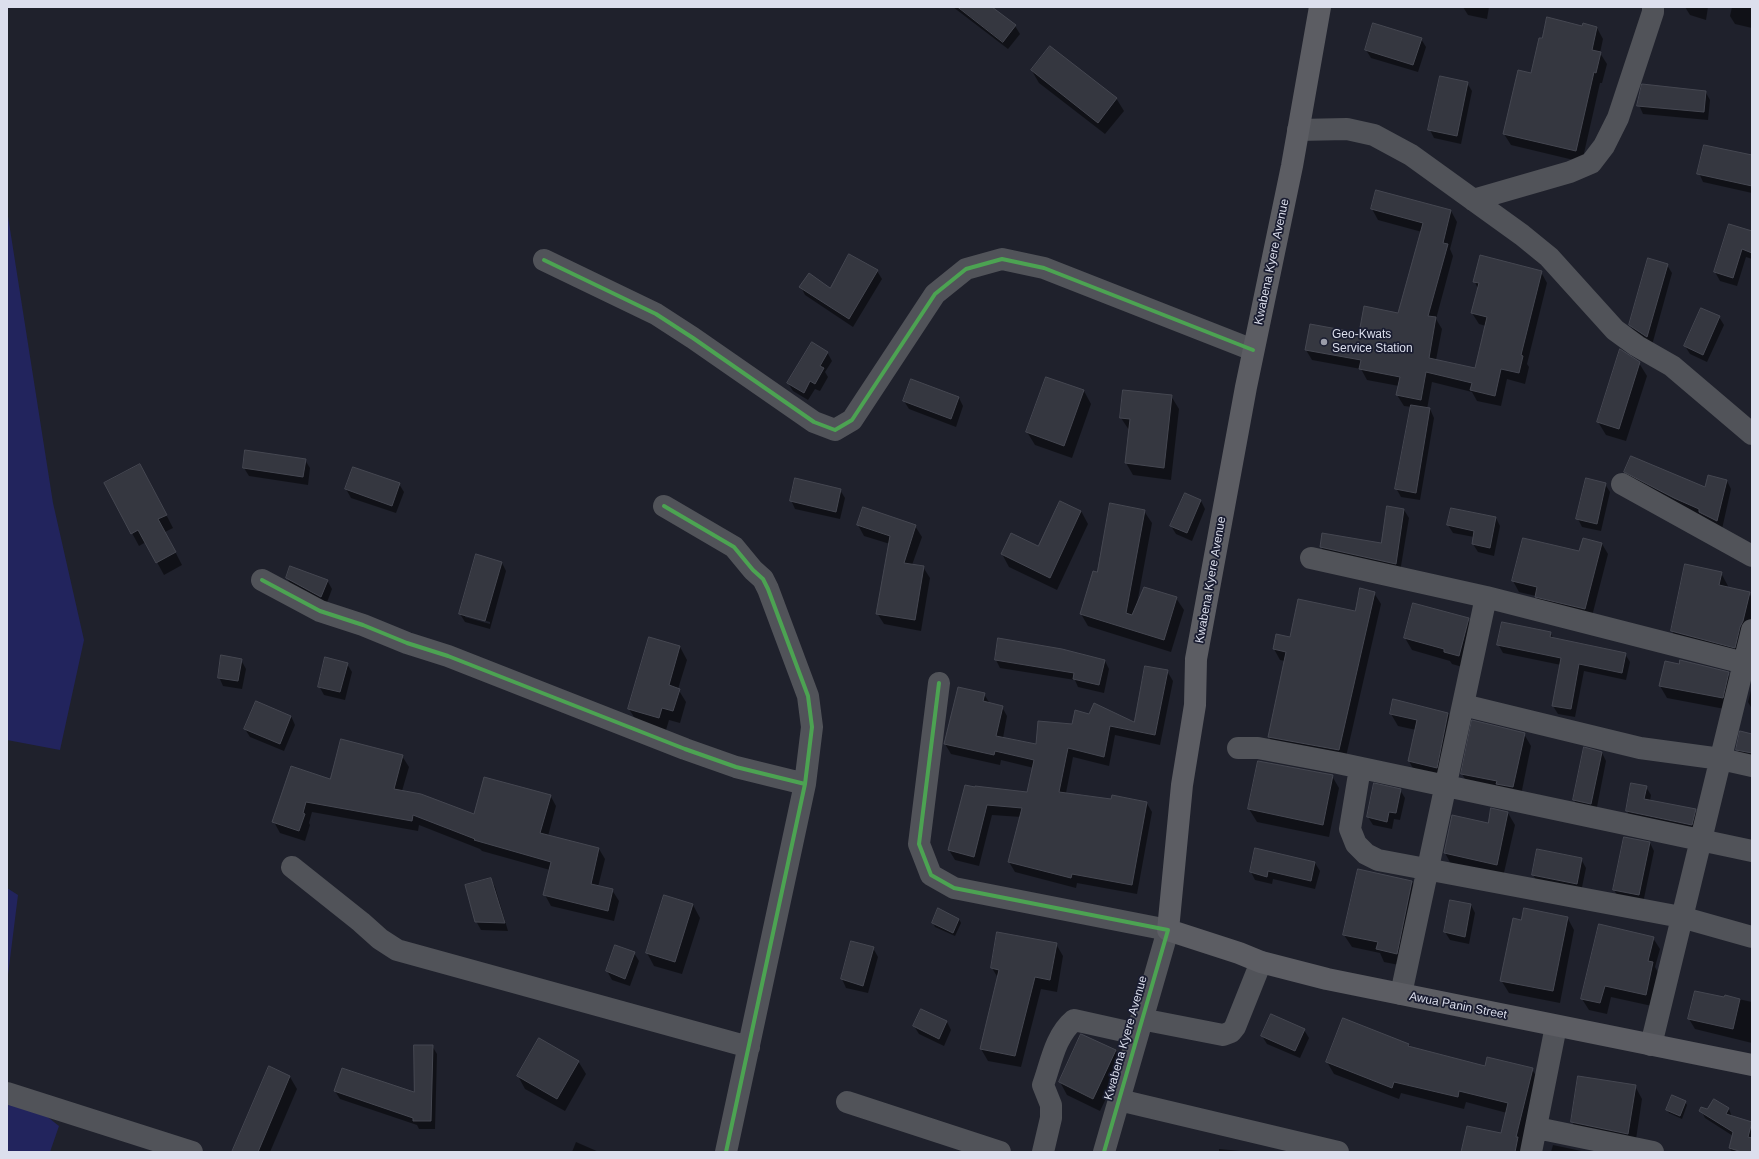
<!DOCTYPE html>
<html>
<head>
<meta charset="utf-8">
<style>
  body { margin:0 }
  #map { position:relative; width:1759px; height:1159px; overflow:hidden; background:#1f212c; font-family:Arial,sans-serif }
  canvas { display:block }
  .frame { position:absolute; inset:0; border:8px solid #dcdfed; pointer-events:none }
</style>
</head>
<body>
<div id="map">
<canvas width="1759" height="1159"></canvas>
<div class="frame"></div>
</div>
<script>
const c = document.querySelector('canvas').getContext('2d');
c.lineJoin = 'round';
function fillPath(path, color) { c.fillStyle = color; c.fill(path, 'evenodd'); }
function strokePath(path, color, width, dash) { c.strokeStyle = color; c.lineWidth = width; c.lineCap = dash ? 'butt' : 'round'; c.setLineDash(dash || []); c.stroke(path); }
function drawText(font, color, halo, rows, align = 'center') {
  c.font = font + ' Arial,sans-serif'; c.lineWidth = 3.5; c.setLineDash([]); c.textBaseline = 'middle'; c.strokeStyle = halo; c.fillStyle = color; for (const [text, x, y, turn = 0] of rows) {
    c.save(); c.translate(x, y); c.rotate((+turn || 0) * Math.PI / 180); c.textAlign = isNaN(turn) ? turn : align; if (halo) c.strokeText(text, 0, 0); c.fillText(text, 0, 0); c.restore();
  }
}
fillPath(new Path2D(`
  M7,210l46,293 31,137 -24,110 -53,-10z
  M7,888l11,7 -11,88z
  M7,1085l52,41 -9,26h-43z`), '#22245d');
fillPath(new Path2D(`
  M953,7h37l25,19 5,8 -12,15z
  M1463,7h26l-2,12 -19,-4z
  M1685,7h23l-2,13 -16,-5z
  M1732,7h20v21l-17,-4 -5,-8z
  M1583,27l14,1 6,11 -3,14 7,11 -5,19h-2l-18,79 -71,-17 -7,-11 28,-60z
  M1421,39l5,8 -8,25 -47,-14 -5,-8z
  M1032,71l84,27 8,13 -19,23 -66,-51z
  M1467,83l5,8 -11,53 -27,-6 -4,-8z
  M1705,91l5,9 -2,20 -65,-6 -4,-9z
  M1752,156v37l-49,-11 -4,-9z
  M1372,209l79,2 6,11 -7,27 3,7 -17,63 6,10 -6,31 40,9 10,-43 -7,-2 -7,-11 6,-24 -3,-7 66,-10 6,11 -20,81 2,3 -4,17 -18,-5 -6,27 -24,-5 -5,-9 -40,-10 -5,27h3l4,9 -14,82 -19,-3 -5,-9 16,-81 -8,-1 -7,-11 2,-9 -32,-6 -6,-11 -49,-9 -6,-10 54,-16 39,-20 23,-82 -44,-12z
  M1730,225l22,7v27l-6,-2 -9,29 -17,-5 -5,-9z
  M1667,265l5,8 -20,72 -17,-12 -5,-8z
  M877,271l5,8 -29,48 -48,-32 -4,-8 29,2z
  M1719,317l5,8 -17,37 -17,-8 -5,-8z
  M827,352l5,9 -7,11 3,5 -8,14 -5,-2 -7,11 -15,-9 -5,-8z
  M1639,363l8,13 -21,65 -20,-6 -8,-13z
  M1047,378l37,13 7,13 -19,54 -37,-13 -8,-13z
  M1171,396l8,13 -8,71 -38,-5 -7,-12 3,-33 -8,-12z
  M959,398l4,8 -7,21 -47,-18 -5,-8z
  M305,460l5,8 -2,17 -59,-9 -5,-8z
  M1626,472l80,16 21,-7 4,8 -9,40 -92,-49z
  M147,477l26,51 -8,4 17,33 -18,10 -18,-33 -7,4 -7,-13z
  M399,484l5,8 -8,21 -45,-15 -5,-9z
  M1605,484l5,8 -9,39 -19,-4 -4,-8z
  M840,490l5,8 -5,21 -45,-10 -4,-9z
  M1185,494l16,7 4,8 -13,32 -16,-7 -5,-8z
  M1388,507l16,3 5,8 -9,54 -74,-17 -5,-8 61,-3z
  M1081,511l7,13 -31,66 -48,-23 -7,-13 37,-6z
  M1144,511l8,12 -15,81 39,-6 8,12 -13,42 -83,-26 -7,-12 17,-40z
  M1496,518l4,8 -6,30 -16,-4 -5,-8 1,-7 -21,-4 -5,-8z
  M858,525l57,1 7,11 -10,28 11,2 7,11 -9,53 -37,-7 -7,-11 13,-69 -26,-8z
  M1602,544l6,10 -17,66 -49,-13 -6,-11 -17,-4 -6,-11z
  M502,563l4,8 -16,58 -25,-7 -5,-8zM465,615l25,7v2l-25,-7z
  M1721,573l7,13v2l21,5 3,5v27l-10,35 -63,-16 -7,-13z
  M287,578l40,2 5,9 -6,16 -34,-18z
  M1374,593l7,11 -36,157 -69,-13 -7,-11 16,-76 -5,-1 -6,-11 17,-10 65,-27z
  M1468,619l7,13 -9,36 -14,-4 -2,-3 -38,-11 -7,-12z
  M1550,633l4,6 71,15 5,8 -4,18 -42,-9 -9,46 -17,-3 -5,-8 8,-41 -58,-12 -5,-9z
  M650,638l30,9 7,13 -9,29 8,13 -6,21 -11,-3 -3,10 -29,-8 -8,-13z
  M241,660l5,9 -4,20 -19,-3 -4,-9z
  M996,660l109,1 4,8 -5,24 -26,-6 -3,-7 -75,-12z
  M347,664l5,8 -7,28 -21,-5 -5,-9z
  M1167,671l6,10 -13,64 -45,-10 -6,31 -36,-9 -7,36 46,7 34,2 6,10 -15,82 -60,-11 -1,5 -61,-16 -6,-10 12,-45 -29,-2 -13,51 -24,-6 -6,-10 27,-62 52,5 6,-25 -33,-8 -1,5 -49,-11 -6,-10 39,-50 6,10 12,3 5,9 -4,22 34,8 35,-20 62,-3z
  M1728,673l8,12 -6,25 -63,-12 -7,-12z
  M1752,687v22l-4,-7z
  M1448,713l7,13 -11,54 -28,-6 -7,-13 7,-31 -18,-4 -7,-12z
  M291,716l4,9 -11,26 -34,-14 -5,-8z
  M1524,734l7,12 -11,54 -51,-14 -7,-12z
  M1752,735v25l-10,-2 -5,-9z
  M1602,753l4,8 -10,51 -17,-4 -5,-8z
  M402,756l7,11 -7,24 73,25 75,-21 6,11 -8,30 51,13 6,10 -7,28 14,3 7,11 -5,20 -63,-15 -6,-11 5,-25 -68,-19 -2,-2 -61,-24 -1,6 -106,-19 -3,11 1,2 -5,16 -25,-8 -6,-11 57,-42z
  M1332,776l7,12 -10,49 -72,-15 -8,-13z
  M1632,784l14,3 5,8 -1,6 45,9 5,8 -4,15 -65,-14 -4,-8z
  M1400,790l5,8 -5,22 -6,-1 -2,10 -19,-4 -5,-8z
  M1508,813l7,12 -12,52 -51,-11 -7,-13z
  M1650,843l4,8 -11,52 -24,-5 -5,-8z
  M1581,859l5,9 -5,24 -43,-9 -5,-8z
  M1315,863l5,8 -5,18 -42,-10 -1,5 -17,-4 -4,-8z
  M491,879l4,8 13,44 -27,-1 -5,-9z
  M1412,882l7,12 -15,72 -20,-4 -4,-9 -28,-6 -8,-12z
  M693,905l7,13 -18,56 -28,-8 -7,-13z
  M1471,905l4,8 -6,31 -19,-4 -5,-8z
  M1567,917l7,13 -14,73 -51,-10 -8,-13 21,-59z
  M959,919l2,4 -6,13 -20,-9 -2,-4z
  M1653,938l7,11 -5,18 4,7 -7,32 -41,-9 -4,17 -18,-4 -7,-11z
  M851,942l22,6 5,9 -10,36 -22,-5 -4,-9z
  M1056,944l7,12 -6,36 -16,-3 -20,78 -33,-6 -7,-12 17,-71 -6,-10z
  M634,953l5,8 -9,25 -18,-6 -5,-9z
  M1725,996l27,6v41l-57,-14 -6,-10 36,-21z
  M922,1010l25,12 4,8 -7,16 -25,-12 -5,-8z
  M1304,1030l5,8 -9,20 -33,-14 -5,-8z
  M1409,1044l2,4 74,19 47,2 7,12 -15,71h-56l34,-18 5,-21 -41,-11 -2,7 -63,-16 -2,6 -65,-25 -7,-12z
  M432,1046l5,8 -2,75h-16l-2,-4 -77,-26 -5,-8 80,2z
  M1116,1051l7,12 -23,48 -33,-16 -7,-13z
  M578,1061l8,13 -21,37 -40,-22 -7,-13z
  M290,1077l7,12 -27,63h-36z
  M1635,1086l7,13 -7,47 -55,-11 -8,-13z
  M1714,1100l15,9 3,8 20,6v29h-20l-2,-4 3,-12 -28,-18 -4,-8h7z
  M1685,1102l2,3 -5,14 -13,-6 -2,-3z
  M576,1142l23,10h-27z
  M1553,1145l33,7h-35z
  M1219,1149l21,2v1h-21z`), '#0007');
const building = new Path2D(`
  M958,7h34l24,18 -13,17z
  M1547,17l35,9 1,-3 14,4 -5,23 9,2 -5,21 -2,-1 -18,79 -73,-17 15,-64 13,3 8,-35h3z
  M1373,23l49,15 -9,27 -48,-15z
  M1050,46l67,52 -19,25 -67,-53z
  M1440,76l28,6 -11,54 -29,-6z
  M1642,84l64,7 -2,21 -67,-6z
  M1704,145l48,10v31l-55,-12z
  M1376,190l75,20 -8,33 5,1 -20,72 8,1 -7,41 46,10 12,-51 -16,-4 8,-30 -6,-1 7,-27 62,16 -21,84 2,1 -4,17 -18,-4 -6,27 -25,-6 2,-7 -46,-11 -5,28 -25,-5 4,-18 -41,-8 2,-9 -56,-10 5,-26 49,9 5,-27 34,7 25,-90 -52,-14z
  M1729,224l23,7v22l-10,-4 -9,29 -19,-6z
  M849,254l29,16 -29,49 -50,-32 10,-14 21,15z
  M1648,258l20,6 -21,73 -18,-12z
  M1701,308l19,8 -17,39 -19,-9z
  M812,342l16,10 -8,14 4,2 -9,16 -5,-3 -6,12 -17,-10z
  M1620,349l20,13 -21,67 -22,-7z
  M1046,377l38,13 -20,56 -38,-14z
  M911,379l48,18 -8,22 -48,-18z
  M1123,390l49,5 -8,73 -39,-5 5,-44 -10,-1z
  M1411,405l19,3 -14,85 -21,-4z
  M245,450l61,9 -3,18 -60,-9z
  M1631,456l74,31 3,-12 19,5 -10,41 -18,-9v-3l-25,-11 -50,-26z
  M140,464l27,51 -9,4 18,33 -20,11 -18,-33 -7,4 -27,-51z
  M353,467l47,16 -8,23 -47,-17z
  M795,478l46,11 -5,23 -46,-11z
  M1586,478l20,5 -9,41 -21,-5z
  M1185,493l16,7 -14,33 -17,-7z
  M1060,501l21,10 -31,67 -49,-24 10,-21 27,13z
  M1110,503l35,7 -19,103 6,2 12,-28 33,10 -13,43 -84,-26 13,-43 4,1z
  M1387,506l17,3 -8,55 -76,-17 2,-14 59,10z
  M863,507l53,18 -12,38 20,3 -9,54 -39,-6 14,-78 -33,-11z
  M1451,508l45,9 -6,31 -18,-4 2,-13 -27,-6z
  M1523,538l56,13 4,-13 19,5 -17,66 -50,-12 2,-10 -25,-6z
  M476,554l26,8 -17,59 -26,-7z
  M1685,564l37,8 -3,13 31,7 -7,29 -3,6 -5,21 -64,-17z
  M290,566l38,14 -7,17 -35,-19z
  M1360,588l15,4 -36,158 -71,-13 18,-85 -13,-3 3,-15 14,3 8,-38 57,12z
  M1413,603l56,15 -10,38 -15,-4v-3l-40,-11z
  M1502,622l49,10 -1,5 76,16 -4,20 -43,-9 -8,45 -19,-3 9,-48 -64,-13z
  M649,637l31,9 -11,39 11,4 -7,22 -11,-3 -3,10 -31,-9z
  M998,638l64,11 43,11 -6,25 -26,-6 1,-6 -79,-13z
  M221,655l21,4 -4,22 -20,-3z
  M325,657l23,6 -8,29 -22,-5z
  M1680,660l49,12 -6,26 -64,-12 6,-25 14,3z
  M1145,666l23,4 -13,65 -45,-9 -6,31 -36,-9 -9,44 52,7 1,-4 35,7 -15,83 -60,-11 -1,4 -63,-16 14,-54 -35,-3 -13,52 -26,-7 17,-65 10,2v-1l52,6 7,-32 -39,-9 -1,4 -50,-11 14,-57 27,6 -2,8 20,5 -7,30 40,8 2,-23 34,3 3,-14 14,4 5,-11 40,19z
  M1393,699l55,14 -11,55 -29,-7 9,-41 -27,-6z
  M256,701l35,15 -11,28 -36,-15z
  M1472,720l53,13 -12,54 -17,-3 1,-3 -36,-7z
  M1740,731l12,3v19l-16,-3z
  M341,739l62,16 -9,34 27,5 53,20 10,-37 67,18 -11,38 59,15 -8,36 22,5 -5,22 -65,-16 8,-33 -77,-22 1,-1 -62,-24 -1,6 -106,-19 -3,11 2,1 -6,17 -27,-9 19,-56 39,13z
  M1584,747l18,5 -11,52 -18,-4z
  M1258,761l75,14 -10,50 -75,-16z
  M1374,783l27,6 -5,24 -7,-1 -2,10 -20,-5z
  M1631,783l16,3 -3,13 52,10 -4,16 -66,-14z
  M1491,808l17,4 -11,53 -53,-12 8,-38 36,8z
  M1624,837l26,5 -11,53 -26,-5z
  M1255,848l60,14 -4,19 -43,-10 -1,6 -17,-5z
  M1537,849l45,9 -5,26 -45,-9z
  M1358,869l54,12 -15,73 -21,-5 2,-7 -35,-7z
  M491,878l14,45 -30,-1 -10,-37z
  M664,895l29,9 -18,58 -29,-9z
  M1450,900l21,4 -6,33 -21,-5z
  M938,908l21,11 -6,14 -21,-10z
  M1524,908l44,9 -15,74 -53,-10 13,-63 8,2z
  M1599,924l55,13 -6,24 5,1 -7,33 -41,-9 -5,17 -19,-4z
  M997,932l60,11 -7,37 -15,-3 -20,79 -35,-7 19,-79 -8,-2z
  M851,941l23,6 -11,39 -22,-7z
  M615,945l20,7 -10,27 -19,-8z
  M1695,991l29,6 1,-2 15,4 -7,30 -45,-10z
  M921,1009l26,12 -8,18 -26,-13z
  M1271,1014l34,15 -10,22 -34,-15z
  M1343,1018l66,26 -1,2 77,20 2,-9 46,11 -17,69h2l-3,15h-54l6,-26 34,7 7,-30 -49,-12 -1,6 -64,-15 -2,6 -66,-26z
  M1081,1034l35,16 -23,49 -34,-17z
  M539,1038l40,23 -22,38 -40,-23z
  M414,1045h19l-2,76h-18v-3l-79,-27 8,-23 72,24z
  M269,1066l21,10 -32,76h-26z
  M1578,1076l58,9 -8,49 -57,-12z
  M1672,1095l14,6 -6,15 -14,-6z
  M1714,1099l15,9 -3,6 26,8 -4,15 4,1v14h-10l-13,-4 4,-16 -34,-21 2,-4 6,2z`);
fillPath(building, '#353740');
strokePath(building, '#454751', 1);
strokePath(new Path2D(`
  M1298,130l49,-1 27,6 37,20 111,80 27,22 66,73 22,16 35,20 80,68
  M1473,200l97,-28 21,-9 13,-17 14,-28 35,-106v-5
  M544,260l112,54 37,24 121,84 21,8 17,-10 83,-126 31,-25 36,-10 42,9 209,82
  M1622,484l130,72
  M664,506l70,41 19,23 10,9 5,10 40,107 4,31 -7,57 -79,368
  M1311,558l175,39 266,68
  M262,580l58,31 43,14 44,18 41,13 237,93 51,18 69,17
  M939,683l-20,161 12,31 23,13 214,42 -64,222
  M1463,705l177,43 81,11 31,7
  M1238,748h20l80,15 414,88
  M1360,768l-10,61 6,15 10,10 12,6 303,57 71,20
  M292,867l69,55 19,17 17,11 352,97
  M1401,994l85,-397
  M1141,1019l82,16 8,-3 4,-5 26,-65
  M1651,1045l101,-415
  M7,1093l185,59
  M1119,1100l219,52
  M847,1102l153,50
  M1537,1128l116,24
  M1043,1152l8,-34v-13l-8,-20c8,-22 12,-49 31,-65l63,14
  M1531,1152l25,-126`), '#515359', 22);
strokePath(new Path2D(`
  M1320,7l-28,159 -46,221 -50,272 -1,46 -13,80 -14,145 71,23 22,9 66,17 425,86`), '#5c5d63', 22);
strokePath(new Path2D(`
  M544,260l112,54 37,24 121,84 21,8 17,-10 83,-126 31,-25 36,-10 42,9 209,82
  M664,506l70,41 19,23 10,9 5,10 40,107 4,31 -7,57 -79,368
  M262,580l58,31 43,14 44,18 41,13 237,93 51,18 69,17
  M939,683l-20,161 12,31 23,13 214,42 -64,222`), '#4ca352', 4);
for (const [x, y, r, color] of [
  [1324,342,4,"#9a9ca9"]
]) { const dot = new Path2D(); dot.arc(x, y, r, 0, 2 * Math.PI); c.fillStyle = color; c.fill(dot); strokePath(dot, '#1a1d31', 1.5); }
drawText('12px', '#dcdfed', '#1a1d31', [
  ["Kwabena Kyere Avenue",1272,262,-78],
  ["Kwabena Kyere Avenue",1211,580,-80],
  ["Awua Panin Street",1458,1006,11],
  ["Kwabena Kyere Avenue",1126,1038,-74]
]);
drawText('12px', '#dcdfed', '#1a1d31', [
  ["Geo-Kwats",1332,335],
  ["Service Station",1332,349]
], 'left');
</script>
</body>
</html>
